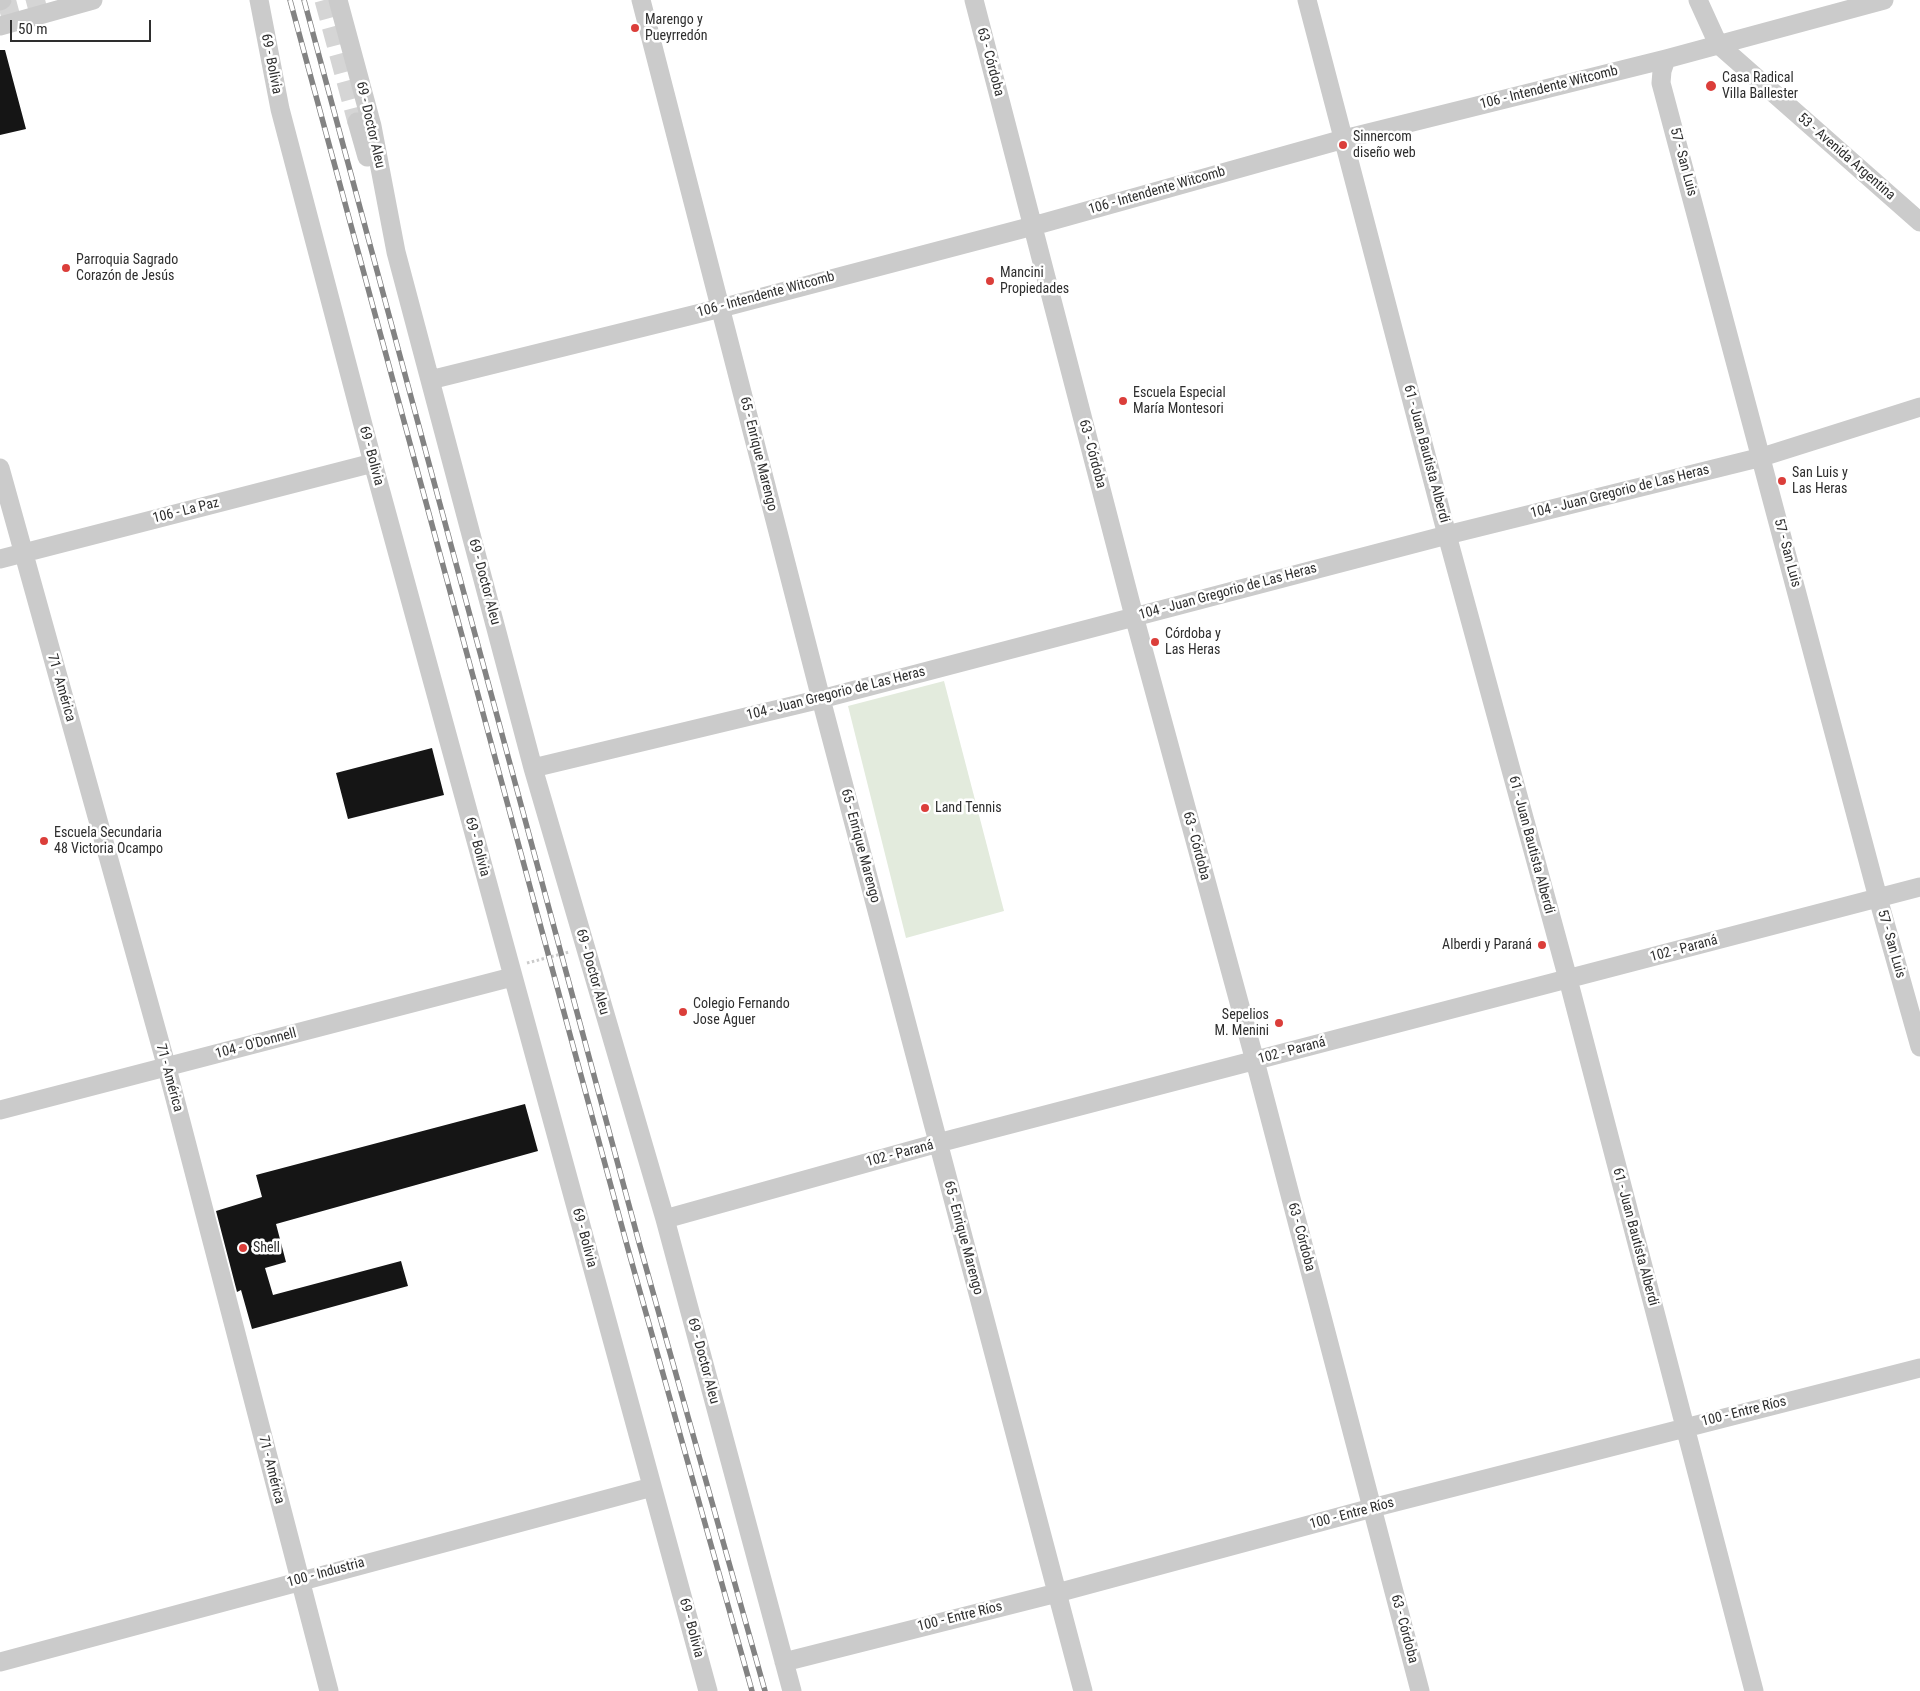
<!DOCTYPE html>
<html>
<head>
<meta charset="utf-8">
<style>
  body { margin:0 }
  #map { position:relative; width:1920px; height:1691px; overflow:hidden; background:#fff; font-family:"Roboto Condensed",sans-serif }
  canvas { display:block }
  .scale { position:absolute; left:10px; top:20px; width:141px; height:22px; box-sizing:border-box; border:2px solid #2e2e2e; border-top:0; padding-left:6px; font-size:15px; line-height:18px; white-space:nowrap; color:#2e2e2e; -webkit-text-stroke:4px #fff; paint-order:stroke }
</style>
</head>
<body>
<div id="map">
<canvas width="1920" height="1691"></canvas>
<div class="scale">50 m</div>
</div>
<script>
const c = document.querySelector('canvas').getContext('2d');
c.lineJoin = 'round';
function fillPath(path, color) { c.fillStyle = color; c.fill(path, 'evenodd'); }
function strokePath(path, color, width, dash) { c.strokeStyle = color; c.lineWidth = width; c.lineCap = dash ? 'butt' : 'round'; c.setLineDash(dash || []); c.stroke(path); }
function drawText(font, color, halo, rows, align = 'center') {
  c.font = font + ' "Roboto Condensed",sans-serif'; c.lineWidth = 5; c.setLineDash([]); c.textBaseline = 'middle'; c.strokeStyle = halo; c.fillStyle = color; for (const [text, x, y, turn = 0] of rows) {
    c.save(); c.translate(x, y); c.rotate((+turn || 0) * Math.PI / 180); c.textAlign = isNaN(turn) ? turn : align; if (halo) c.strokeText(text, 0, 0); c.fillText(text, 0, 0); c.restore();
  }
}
fillPath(new Path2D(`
  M944,681l60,230 -98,27 -58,-232z`), '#e3ebdd');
fillPath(new Path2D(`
  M0,50h5l21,79 -26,6z
  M432,748l12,47 -96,24 -12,-46z
  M525,1104l13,47 -262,73 10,38 -21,6 8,27 128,-34 7,25 -156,43 -11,-39 -4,2 -21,-81 46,-14 -6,-22z`), '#151515');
strokePath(new Path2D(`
  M324,0l33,122
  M0,13l49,-13`), '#d5d5d5', 19, [19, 9]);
strokePath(new Path2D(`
  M527,963l42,-11`), '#cbcbcb', 3, [2.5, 2.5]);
strokePath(new Path2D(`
  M259,0l21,109 93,354 335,1228
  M338,0l34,126 24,126 137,516 132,451 127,472
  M641,0l180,699 262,992
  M974,0l160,616 121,445 165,630
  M1307,0l140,535 121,444 186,712
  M1698,0l20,44 202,178
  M0,1l2,-1
  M0,26l93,-26
  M1666,59l-4,12 -1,12 217,815 42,149
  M357,122l10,35
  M430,380l291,-72 312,-82 311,-87 322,-80 218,-59
  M0,468l167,600 162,623
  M0,559l373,-96
  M533,768l288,-69 626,-164 315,-78 158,-50
  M0,1110l512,-133
  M665,1219l273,-76 982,-256
  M0,1662l652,-175
  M784,1662l273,-69 315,-85 548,-140`), '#cbcbcb', 19);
const rail = new Path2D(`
  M290,0l338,1249 124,442
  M304,0l336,1246 125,445`);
strokePath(rail, '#838383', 5.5);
strokePath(rail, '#fff', 4, [11]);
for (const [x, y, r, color] of [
  [635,28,5,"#db3e3a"],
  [1711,86,6,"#db3e3a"],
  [1343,145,5,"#db3e3a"],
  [66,268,5,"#db3e3a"],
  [990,281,5,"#db3e3a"],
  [1123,401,5,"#db3e3a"],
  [1782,481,5,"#db3e3a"],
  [1155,642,5,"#db3e3a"],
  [925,808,5,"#db3e3a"],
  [44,841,5,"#db3e3a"],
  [1542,945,5,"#db3e3a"],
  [683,1012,5,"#db3e3a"],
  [1279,1023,5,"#db3e3a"],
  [243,1248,5,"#db3e3a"]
]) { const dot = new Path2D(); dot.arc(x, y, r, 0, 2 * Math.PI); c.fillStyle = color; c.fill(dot); strokePath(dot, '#fff', 2); }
drawText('14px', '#2e2e2e', '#fff', [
  ["Marengo y",645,20],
  ["Pueyrredón",645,36],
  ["Casa Radical",1722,78],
  ["Villa Ballester",1722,94],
  ["Sinnercom",1353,137],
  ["diseño web",1353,153],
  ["Parroquia Sagrado",76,260],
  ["Corazón de Jesús",76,276],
  ["Mancini",1000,273],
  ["Propiedades",1000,289],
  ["Escuela Especial",1133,393],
  ["María Montesori",1133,409],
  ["San Luis y",1792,473],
  ["Las Heras",1792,489],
  ["Córdoba y",1165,634],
  ["Las Heras",1165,650],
  ["Land Tennis",935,808],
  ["Escuela Secundaria",54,833],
  ["48 Victoria Ocampo",54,849],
  ["Alberdi y Paraná",1532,945,"right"],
  ["Colegio Fernando",693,1004],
  ["Jose Aguer",693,1020],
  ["Sepelios",1269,1015,"right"],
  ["M. Menini",1269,1031,"right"],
  ["Shell",253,1248]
], 'left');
drawText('14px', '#2e2e2e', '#fff', [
  ["63 - Córdoba",990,62,75],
  ["69 - Bolivia",271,64,79],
  ["106 - Intendente Witcomb",1549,88,-14],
  ["69 - Doctor Aleu",370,125,77],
  ["53 - Avenida Argentina",1846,157,41],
  ["57 - San Luis",1683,162,75],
  ["106 - Intendente Witcomb",1157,191,-16],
  ["106 - Intendente Witcomb",766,295,-15],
  ["65 - Enrique Marengo",758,454,76],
  ["63 - Córdoba",1092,454,75],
  ["61 - Juan Bautista Alberdi",1426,454,75],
  ["69 - Bolivia",371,456,75],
  ["104 - Juan Gregorio de Las Heras",1620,492,-14],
  ["106 - La Paz",186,511,-14],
  ["57 - San Luis",1787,553,75],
  ["69 - Doctor Aleu",484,582,75],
  ["104 - Juan Gregorio de Las Heras",1228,592,-15],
  ["71 - América",61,688,74],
  ["104 - Juan Gregorio de Las Heras",836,694,-14],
  ["61 - Juan Bautista Alberdi",1531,845,75],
  ["65 - Enrique Marengo",860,846,75],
  ["63 - Córdoba",1196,846,75],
  ["69 - Bolivia",477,847,75],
  ["57 - San Luis",1891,944,74],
  ["102 - Paraná",1684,949,-15],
  ["69 - Doctor Aleu",592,972,74],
  ["104 - O'Donnell",256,1044,-15],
  ["102 - Paraná",1292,1051,-15],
  ["71 - América",169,1078,75],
  ["102 - Paraná",900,1154,-15],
  ["63 - Córdoba",1301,1237,75],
  ["61 - Juan Bautista Alberdi",1635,1237,75],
  ["69 - Bolivia",584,1238,75],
  ["65 - Enrique Marengo",963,1238,75],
  ["69 - Doctor Aleu",703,1361,75],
  ["100 - Entre Ríos",1744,1412,-14],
  ["71 - América",271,1470,76],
  ["100 - Entre Ríos",1352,1514,-15],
  ["100 - Industria",326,1573,-15],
  ["100 - Entre Ríos",960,1617,-14],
  ["69 - Bolivia",691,1628,75],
  ["63 - Córdoba",1404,1629,75]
]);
</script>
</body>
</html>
